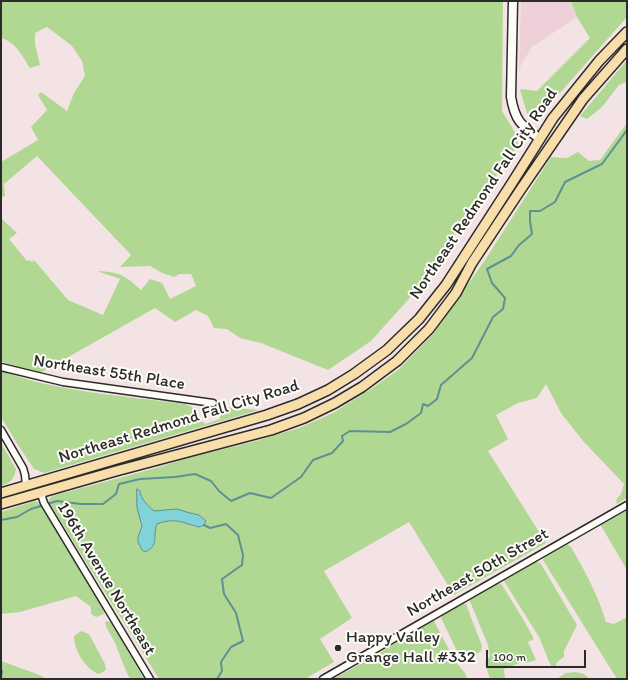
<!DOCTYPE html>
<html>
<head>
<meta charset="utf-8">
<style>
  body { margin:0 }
  #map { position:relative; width:628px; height:680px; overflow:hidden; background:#f4e3e5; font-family:Itim,sans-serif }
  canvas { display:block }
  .frame { position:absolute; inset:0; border:2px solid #2b2b2b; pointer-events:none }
  .scale { position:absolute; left:486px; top:650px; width:100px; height:18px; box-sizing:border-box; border:2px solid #2b2b2b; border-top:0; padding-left:5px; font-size:12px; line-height:14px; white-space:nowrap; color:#2b2b2b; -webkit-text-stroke:3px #fdfcf7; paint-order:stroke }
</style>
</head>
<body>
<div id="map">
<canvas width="628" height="680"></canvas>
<div class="frame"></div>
<div class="scale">100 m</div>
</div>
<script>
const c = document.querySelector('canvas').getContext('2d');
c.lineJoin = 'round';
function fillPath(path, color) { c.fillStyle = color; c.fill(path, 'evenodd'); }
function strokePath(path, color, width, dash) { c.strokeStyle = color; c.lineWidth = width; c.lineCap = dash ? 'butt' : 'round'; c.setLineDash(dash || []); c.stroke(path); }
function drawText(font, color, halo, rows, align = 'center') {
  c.font = font + ' Itim,sans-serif'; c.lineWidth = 4; c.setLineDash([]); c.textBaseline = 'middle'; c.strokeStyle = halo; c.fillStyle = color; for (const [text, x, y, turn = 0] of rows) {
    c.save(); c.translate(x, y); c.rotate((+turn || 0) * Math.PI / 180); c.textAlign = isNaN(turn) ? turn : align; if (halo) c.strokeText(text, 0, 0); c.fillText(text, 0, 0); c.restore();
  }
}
fillPath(new Path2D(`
  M521,1h50l6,16 -45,30 -10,16 -3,7z`), '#eed1d8');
fillPath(new Path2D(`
  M1,1h502l-1,110 14,23 2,11 -103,147 -44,49 -43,29 -67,-27 -21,-5 -13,-9 -13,-1 -6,-12 -12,-6 -21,12 -20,-14 -115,65 -29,-7 -10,-5v-143l16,15 -8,6 18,22 3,-1 2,2 2,-2 34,40 35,15 17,-36 -23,-8c22,1 28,4 44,19l9,-11 12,4 8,16 26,-13 -5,-12h-11l-6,3 -12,-4 -12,-7 -30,1 11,-12 -94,-99 -33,28 1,12 -4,2v-36l37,-22 -7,-13 16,-17 -9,-15 3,-3 26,19 7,-18 11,-17 -3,-15 -10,-15 -25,-19 -12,6v11l5,21 -10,3c-8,-12 -14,-26 -29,-30z
  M571,1h56v16l-68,77 -18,24 -7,2 -6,-4 -6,-19 -2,-8 17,2 53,-53 -13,-21z
  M627,60v22l-8,3 -17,22 -15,12 -7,-3z
  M627,123v375l-10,6 -1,-4 5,-6 3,-10 -41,-43 -22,-28 -15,-29 -9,14 -19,5 -22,12 12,24 -20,12 58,92 -92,52 -45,-73 -85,49 28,47 -32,21 14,23 -29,17h-146l-111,-178 4,-5 104,-28 32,-10 68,-17 43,-13 34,-15 41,-26 25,-18 34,-35 52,-74 66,-103 16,1 11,-6 11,9 11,-1z
  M1,371c57,21 124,25 184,33l7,3 7,13 7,4 14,-5 1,-12 38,3 -215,63 -10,-4 -16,-24 -17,-28z
  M1,443l15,26c-2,10 -5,14 -15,17z
  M35,501l4,2 6,8 58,99 1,4 -8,3 -5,-3v-7l-15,-11 -56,16 -19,2v-102z
  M627,510v60l-27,-46z
  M567,544l4,3c14,24 27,48 35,75l8,2 13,-7v62h-10l-74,-119 1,-4z
  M536,561l5,3 36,61 -13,26v6l-7,5 -1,4 -3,2 -3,-4 -11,-27 -35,-56 1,-3z
  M497,582l5,3 21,34 11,20 -6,3 8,18 -10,3 -2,-2 -20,8 1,10h-15l-5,-16 5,-7 -2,-11 -19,-46z
  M463,603l3,1 16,42 -1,5 -8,6 -9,2 -6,-6 -17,-35 1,-3z
  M107,621l3,1 5,7 29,50h-14l-1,-2c-5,-10 -9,-21 -13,-32 -3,-7 -10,-16 -11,-23z
  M430,621h4l21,40 10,12 2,6h-134l45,-25z
  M81,631l8,3 16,30 1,6 -7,4c-14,-5 -25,-24 -25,-38z
  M1,661l36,13 10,5h-46z
  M576,672l8,2 6,5h-32v-1l8,-5z`), '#b1d893');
const water = new Path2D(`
  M137,489l3,2c1,8 7,14 14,20l23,-2 13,4 9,2 7,6 -2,4 -5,2c-16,-4 -24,-10 -42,-3 -5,13 3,21 -12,28l-3,-2 -4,-8v-5l4,-11 -5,-18z`);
fillPath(water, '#81d3d9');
strokePath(water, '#5f9093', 1);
strokePath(new Path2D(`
  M1,520l16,-3 14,-8 26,-8 24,3h22l13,-10 3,-10 21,-5 35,-2 20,-3 16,7 8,10 12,10 19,-8 21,5 30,-21 12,-17 19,-7 11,-12 -1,-5 8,-5 40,1 16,-8 15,-11 2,-9 5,2 9,-7 4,-14 31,-27 21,-41 10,-8 2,-11 -13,-15 -5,-14 24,-13 8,-11 13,-11 -2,-13v-10h10l15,-9 10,-20 37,-18 25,-34
  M204,525l6,3 16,-4 12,11 5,20 -1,10 -20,14 2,15 12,19 7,28 -12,6 -10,15 1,9 -5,8
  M1,677l1,-6`), '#5f9093', 2);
const street = new Path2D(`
  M1,367l62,15 150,21
  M1,430l22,38 2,7 1,11
  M44,491l-2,6 2,6 106,176
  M323,679l304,-174`);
const secondary = new Path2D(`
  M513,1l-2,96c4,24 10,28 29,42`);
const primary = new Path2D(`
  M1,493l266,-78 31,-11 30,-14 26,-16 33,-24 32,-31 27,-34 66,-102 41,-65 46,-57 28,-29
  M1,504l115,-33 155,-41 33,-12 31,-15 27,-16 35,-26 32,-32 27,-36 16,-30 49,-74 62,-90 44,-50`);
strokePath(street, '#2b2b2b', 9);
strokePath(secondary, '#2b2b2b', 11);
strokePath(primary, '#2b2b2b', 12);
strokePath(street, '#fdfcf7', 6);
strokePath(secondary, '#fdfcf7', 8);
strokePath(primary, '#f8deab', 9);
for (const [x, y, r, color] of [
  [338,648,4,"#2b2b2b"]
]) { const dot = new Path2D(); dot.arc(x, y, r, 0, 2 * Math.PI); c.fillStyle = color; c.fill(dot); strokePath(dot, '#fdfcf7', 1.5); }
drawText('17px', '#2b2b2b', '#fdfcf7', [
  ["Northeast Redmond Fall City Road",484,194,-56],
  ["Northeast 55th Place",109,373,9],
  ["Northeast Redmond Fall City Road",179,422,-17],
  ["Northeast 50th Street",478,573,-30],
  ["196th Avenue Northeast",106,579,59]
]);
drawText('17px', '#2b2b2b', '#fdfcf7', [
  ["Happy Valley",346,638],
  ["Grange Hall #332",346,658]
], 'left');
</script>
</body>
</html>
